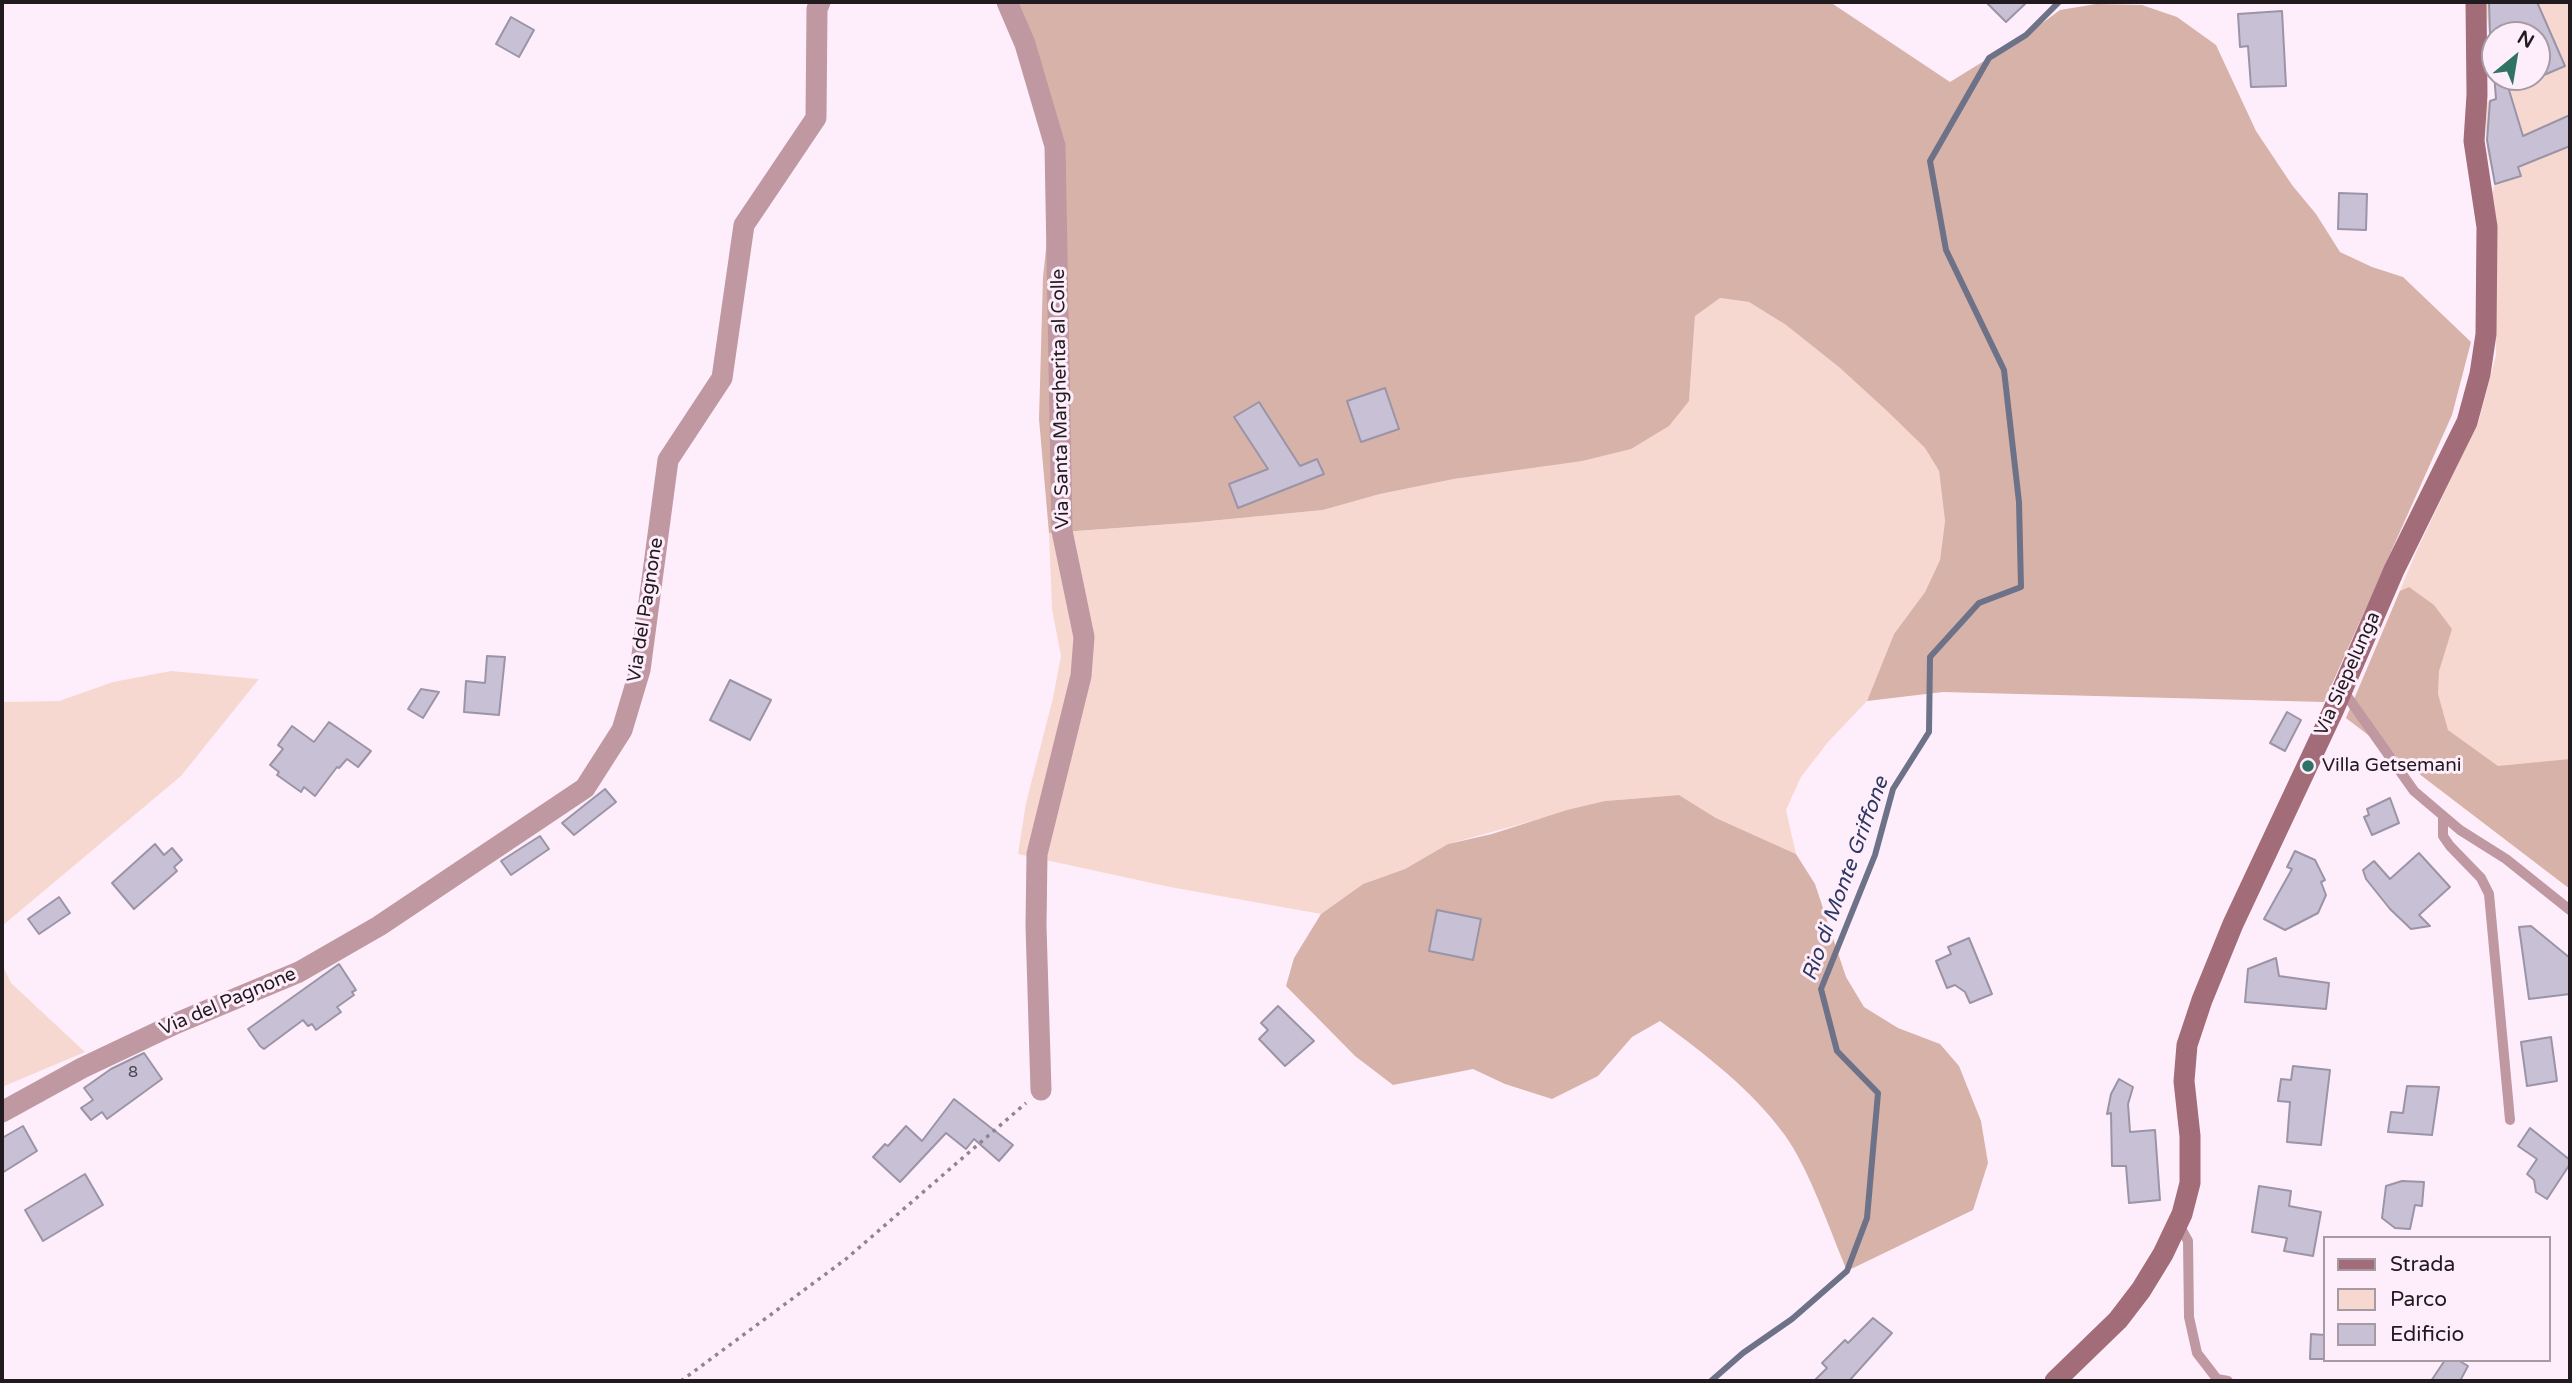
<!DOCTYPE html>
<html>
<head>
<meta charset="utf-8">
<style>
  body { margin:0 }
  #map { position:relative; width:2572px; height:1383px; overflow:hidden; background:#feeefb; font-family:"Varela Round",sans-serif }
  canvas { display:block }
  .frame { position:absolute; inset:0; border:4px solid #211b20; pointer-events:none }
  .legend { position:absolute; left:2323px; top:1236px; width:228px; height:126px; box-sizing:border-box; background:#feeefb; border:2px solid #a69aa3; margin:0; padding:9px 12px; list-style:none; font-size:21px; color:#211b20 }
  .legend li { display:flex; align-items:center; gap:14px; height:35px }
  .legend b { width:35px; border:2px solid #a69aa3 }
  .north { position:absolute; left:2481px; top:21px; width:70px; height:70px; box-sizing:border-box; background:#feeefb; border:2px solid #a69aa3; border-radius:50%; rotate:30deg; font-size:19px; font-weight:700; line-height:28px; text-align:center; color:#211b20 }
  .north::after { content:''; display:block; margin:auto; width:24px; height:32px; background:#2f7366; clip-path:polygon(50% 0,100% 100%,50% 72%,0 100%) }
</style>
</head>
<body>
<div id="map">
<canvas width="2572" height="1383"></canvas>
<div class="frame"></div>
<ul class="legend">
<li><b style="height:9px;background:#a26c79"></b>Strada</li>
<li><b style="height:19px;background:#f7d8d1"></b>Parco</li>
<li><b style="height:19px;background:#c8c1d6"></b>Edificio</li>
</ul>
<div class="north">N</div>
</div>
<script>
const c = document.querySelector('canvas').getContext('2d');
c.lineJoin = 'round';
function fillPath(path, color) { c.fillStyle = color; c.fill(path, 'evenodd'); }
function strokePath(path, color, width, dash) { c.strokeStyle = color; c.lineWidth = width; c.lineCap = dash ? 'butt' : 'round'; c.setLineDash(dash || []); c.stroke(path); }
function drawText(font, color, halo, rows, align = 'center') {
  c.font = font + ' "Varela Round",sans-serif'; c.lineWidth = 6; c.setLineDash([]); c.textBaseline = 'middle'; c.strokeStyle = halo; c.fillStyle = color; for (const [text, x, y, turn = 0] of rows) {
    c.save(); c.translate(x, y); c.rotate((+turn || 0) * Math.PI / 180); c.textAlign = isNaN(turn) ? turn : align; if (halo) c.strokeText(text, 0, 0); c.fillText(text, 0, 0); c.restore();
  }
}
fillPath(new Path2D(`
  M2485,2h85v887l-224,-171 71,-168 62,-130 17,-65v-82l-4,-80 3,-9 -8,-33 -2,-48 16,-6 -6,-20h42v-42h-42v41z
  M1719,298l30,4 37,23 54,43 47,43 38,37 14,23 6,50 -5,39 -15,32 -31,42 -27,67 -39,41 -27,35 -15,33 10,44 -80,-36 -37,-23 -74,6 -157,43 -43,25 -42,15 -42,30 -151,-27 -152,-33 8,-51 27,-105 8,-42 -9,-47 -3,-76 150,-11 124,-12 57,-16 74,-15 92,-13 143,-65 6,-86z
  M171,671l88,8 -78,97 -179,150v-224l57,-1 54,-19z
  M2,964l9,19 74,69 -83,35z`), '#f7d8d1');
fillPath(new Path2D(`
  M1013,2h817l120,80 76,-47 34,-25 36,-6 46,1 35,12 39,28 40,86 36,54 24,29 24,38 32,15 31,10 68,65 -19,73 -128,287 -381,-10 -76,9 27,-67 31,-42 15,-32 5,-39 -6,-50 -14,-23 -38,-37 -47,-43 -54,-43 -37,-23 -29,-4 -25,18 -6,85 -20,25 -38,23 -49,12 -128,18 -74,15 -57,16 -124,12 -150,11 -10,-114 4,-142 8,-74 4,-58z
  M2409,587l25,18 18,24 -13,42 -1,23 10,36 50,36 72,-7v130l-224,-171 54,-127z
  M1679,795l37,23 80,36 19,30 31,93 18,30 34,21 42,16 19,22 22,55 7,42 -15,47 -126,61c-17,-40 -38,-103 -63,-137 -33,-45 -79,-80 -124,-113l-28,16 -34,39 -46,23 -47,-15 -32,-15 -80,16 -38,-29 -69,-70 8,-28 27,-44 42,-30 42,-15 43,-25 44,-10 75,-24 38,-9z`), '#d7b2a9');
strokePath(new Path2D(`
  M1711,1381l32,-28 49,-34 55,-48 20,-53 11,-125 -41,-42 -16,-62 54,-134 18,-66 36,-57 1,-75 49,-54 42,-16 -2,-85 -15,-132 -58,-120 -16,-89 59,-103 37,-23 33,-33`), '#6d7288', 6);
const building = new Path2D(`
  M1986,2h41l-21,20z
  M2489,2h48l28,64 -56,24 14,46 47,-21v31l-52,21 3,9 -26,8 -8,-44 3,-39 6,-2 -3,-39 2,17h42v-42h-47z
  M2282,11l4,75 -35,1 -3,-41 -8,1 -2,-33z
  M511,17l23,13 -15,27 -23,-13z
  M2339,193l28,1 -1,36 -28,-1z
  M1385,388l14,41 -38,13 -14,-41z
  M1259,402l41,64 17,-7 7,15 -86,34 -9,-24 39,-15 -34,-52z
  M487,656l18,1 -6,58 -35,-3 2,-31 19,2z
  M730,680l41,20 -21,40 -40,-20z
  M421,689l18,3 -16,26 -15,-9z
  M2287,712l14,8 -16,31 -15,-8z
  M329,722l42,29 -13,16 -11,-8 -8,9 -2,-1 -22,29 -11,-9 -3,5 -24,-17 2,-3 -9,-7 13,-16 -5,-4 14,-19 22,16z
  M605,789l11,13 -42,33 -12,-12z
  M2390,798l9,25 -27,12 -8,-18 5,-2 -2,-6z
  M540,836l9,13 -38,26 -10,-14z
  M155,844l9,11 8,-7 10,12 -8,7 3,4 -43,38 -22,-26z
  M2295,851l20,9 10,20 -4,2 5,13 -8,18 -33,17 -21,-11 28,-50 -5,-2z
  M2419,853l31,34 -31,28 11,11 -19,3 -21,-20 -24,-30 -3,-9 11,-9 16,18z
  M59,897l11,16 -31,21 -11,-15z
  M1437,910l44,9 -8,41 -44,-9z
  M2531,926l39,32v36l-41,5 -10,-72z
  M1969,938l23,56 -22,9 -5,-11 -10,-7 -8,3 -11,-27 15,-7 -3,-7z
  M2276,958l3,18 50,7 -3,26 -81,-7 3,-33z
  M339,964l17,26 -4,2 2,3 -17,12 4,5 -25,18 -4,-6 -4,2 -5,-6 -39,29 -4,-3 -12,-17z
  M1278,1006l36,35 -29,25 -26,-27 9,-9 -7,-7z
  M2551,1037l6,44 -30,5 -6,-44z
  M144,1053l18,26 -55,40 -5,-7 -11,8 -10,-12 12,-8 -9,-12 27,-19z
  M2293,1066l37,4 -9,75 -34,-3 3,-40 -12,-1 3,-22 10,1z
  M2119,1079l14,8 -5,17 2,28 25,-2 5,70 -31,3 -3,-37h-14l-1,-53 -4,1 4,-20z
  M2407,1086l32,1 -7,48 -44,-3 3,-20 12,1z
  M954,1099l59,46 -14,16 -25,-22 -8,10 -20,-16 -46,49 -27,-25 12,-13 3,2 18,-20 16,15z
  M23,1126l14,25 -35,22v-35z
  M2530,1128l40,32v4l-23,35 -11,-7 -2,-12 -7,-6 10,-15 -19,-13z
  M85,1174l18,31 -60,36 -18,-31z
  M2402,1181l22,1 -2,24 -7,-1 -5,24 -15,-1 -13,-10 4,-32z
  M2259,1186l32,5 -2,15 32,6 -8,44 -29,-5 3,-13 -35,-6z
  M1873,1318l19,15 -43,48h-35l13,-13 -5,-5 23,-23 3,3z
  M2311,1334l14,1v24h-15z
  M2445,1360h13l10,6 -8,15h-29z`);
fillPath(building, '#c8c1d6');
strokePath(building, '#9b94a7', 2);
strokePath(new Path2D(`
  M681,1381l165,-122 180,-156`), '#90858e', 3.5, [3.5, 5]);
strokePath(new Path2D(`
  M2342,689l72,102 46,39 46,29 64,51
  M2443,816v20l7,10 31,32 8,16 21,226
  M2178,1223l10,18 1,76 8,36 20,26 11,2`), '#bf98a1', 10);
strokePath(new Path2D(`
  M1007,2l18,42 30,102 7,385 22,106 -3,39 -44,178 -1,72 5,164
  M2,1112l80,-44 95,-45 122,-51 80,-46 206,-138 37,-58 18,-60 28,-210 54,-82 22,-153 72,-107 1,-109 3,-7`), '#bf98a1', 21);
strokePath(new Path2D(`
  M2055,1381l63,-61 23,-30 22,-36 19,-40 8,-31v-47l-6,-55 3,-36 15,-45 31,-76 100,-213 61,-141 73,-148 13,-48 6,-40 1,-107 -13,-86 3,-46 -1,-93`), '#a26c79', 21);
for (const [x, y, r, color] of [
  [2308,766,7,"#2f7366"]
]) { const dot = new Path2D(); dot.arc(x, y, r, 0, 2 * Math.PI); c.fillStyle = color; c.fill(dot); strokePath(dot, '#feeefb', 2.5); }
drawText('16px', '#4b444e', null, [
  ["8",133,1073]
]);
drawText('19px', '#211b20', '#feeefb', [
  ["Via Santa Margherita al Colle",1061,399,-91],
  ["Via del Pagnone",646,610,-81],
  ["Via Siepelunga",2348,674,-66],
  ["Via del Pagnone",228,1002,-23]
]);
drawText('19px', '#211b20', '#feeefb', [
  ["Villa Getsemani",2322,766]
], 'left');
drawText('italic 21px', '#2d3863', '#feeefb', [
  ["Rio di Monte Griffone",1846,879,-70]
]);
</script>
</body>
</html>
